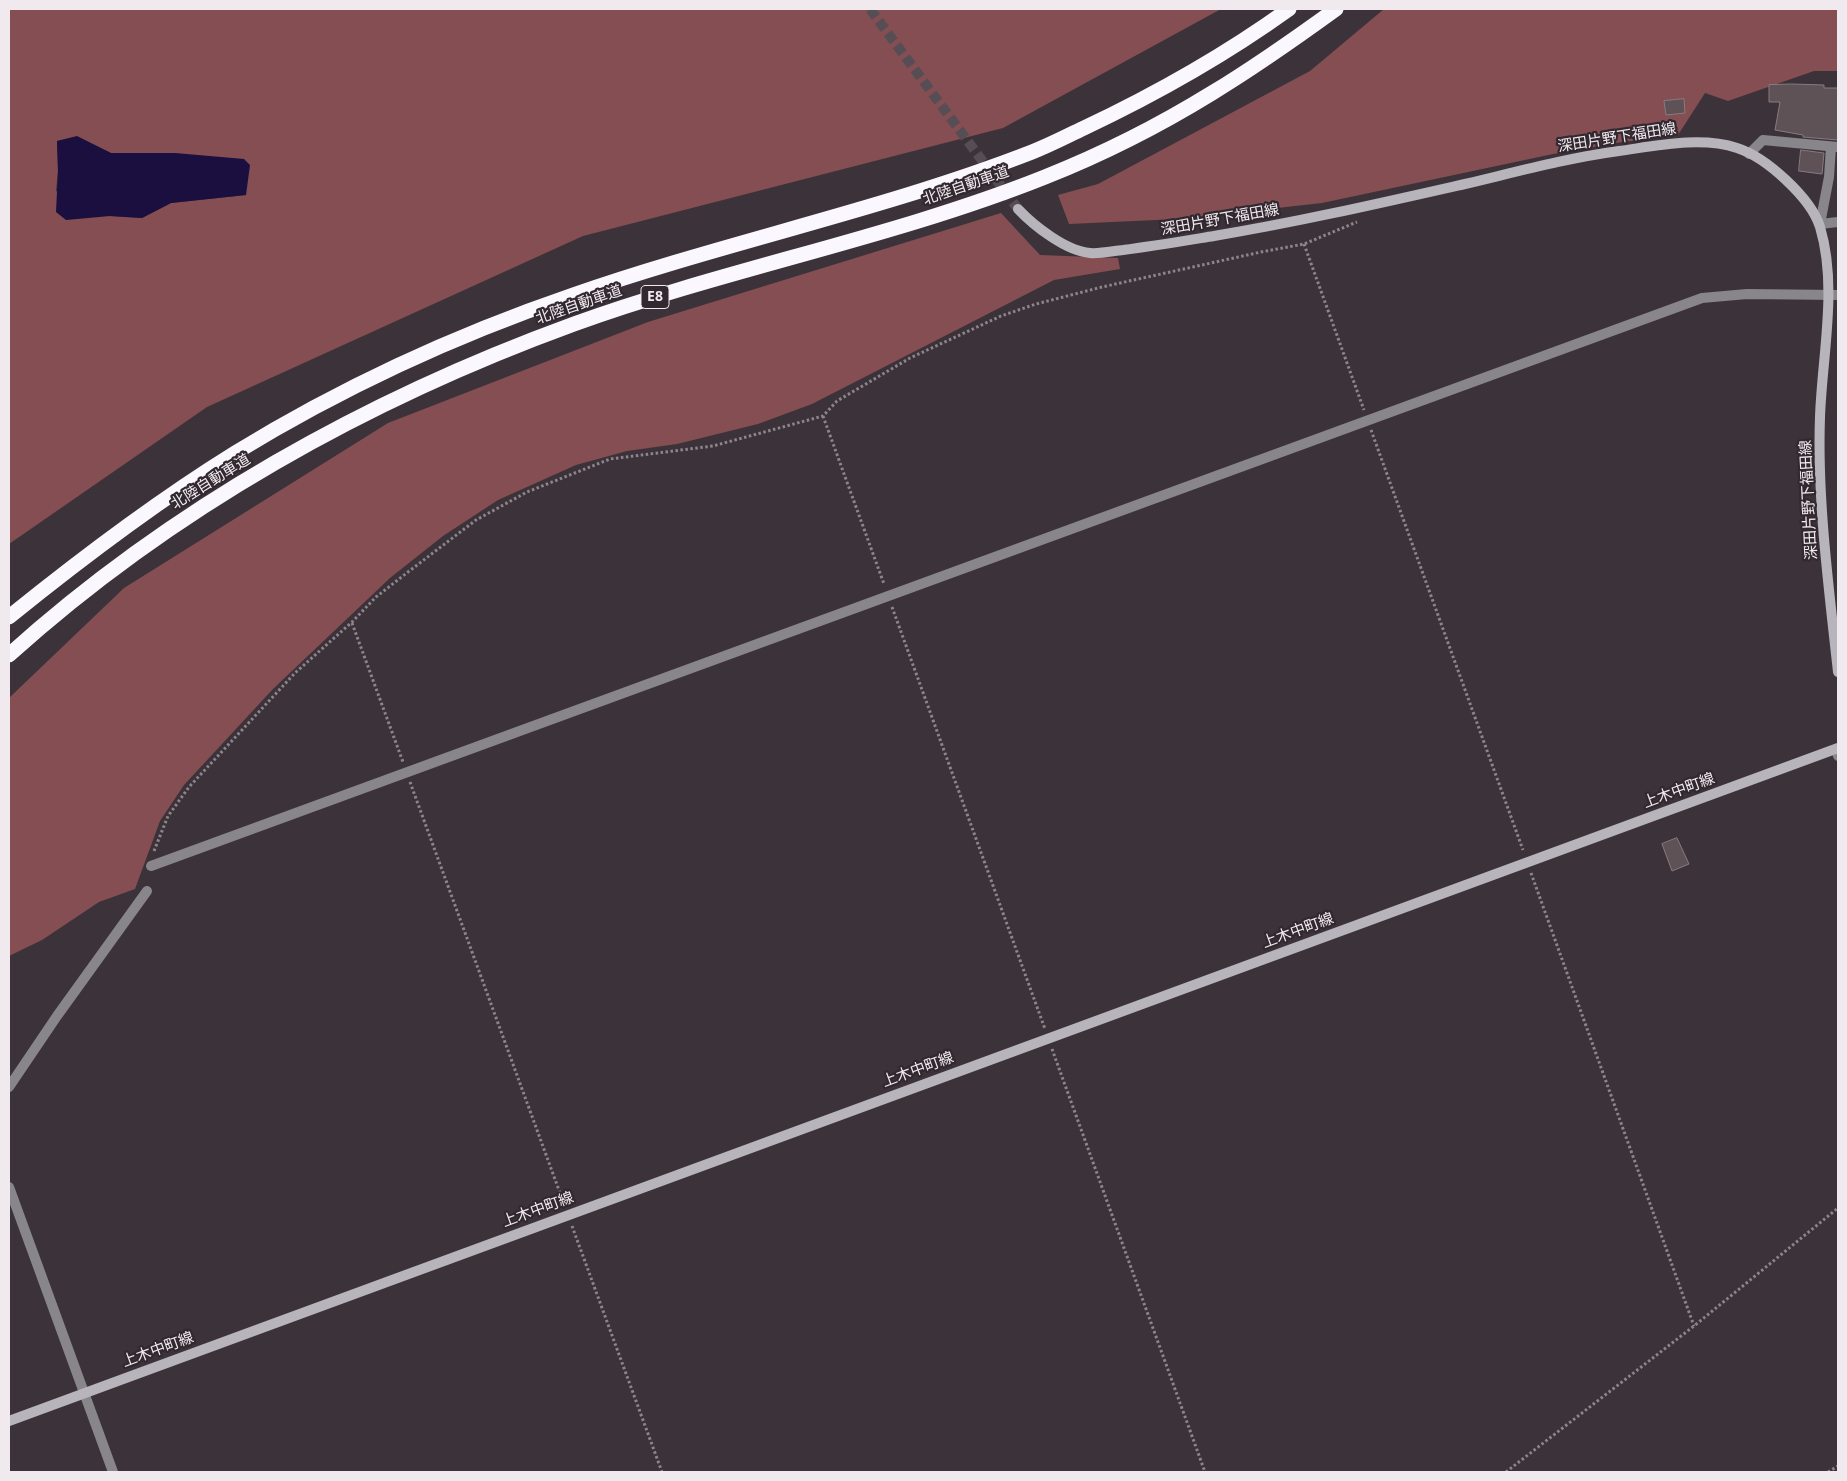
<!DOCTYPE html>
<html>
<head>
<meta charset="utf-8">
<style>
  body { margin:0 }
  #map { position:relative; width:1847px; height:1481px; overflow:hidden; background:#3c333a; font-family:"Open Sans",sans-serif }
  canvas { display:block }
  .frame { position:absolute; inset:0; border:10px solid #f0eaee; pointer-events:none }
</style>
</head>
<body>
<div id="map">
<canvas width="1847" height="1481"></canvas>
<div class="frame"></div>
</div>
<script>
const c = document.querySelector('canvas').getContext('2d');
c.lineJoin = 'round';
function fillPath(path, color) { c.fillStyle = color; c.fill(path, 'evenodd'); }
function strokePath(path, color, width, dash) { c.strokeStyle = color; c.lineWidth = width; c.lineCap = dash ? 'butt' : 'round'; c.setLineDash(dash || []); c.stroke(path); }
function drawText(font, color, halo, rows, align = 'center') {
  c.font = font + ' "Open Sans","Noto Sans JP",sans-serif'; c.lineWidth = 4.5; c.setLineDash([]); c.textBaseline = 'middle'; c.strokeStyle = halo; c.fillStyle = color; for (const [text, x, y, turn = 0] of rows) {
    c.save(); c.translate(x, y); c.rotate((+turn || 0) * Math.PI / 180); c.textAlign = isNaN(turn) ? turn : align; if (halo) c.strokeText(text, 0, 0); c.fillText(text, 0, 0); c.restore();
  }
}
fillPath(new Path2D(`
  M9,9h1212l-218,119 -420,108 -376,171 -198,137zM77,137l34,16h64l71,42 -75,8 -29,15 -32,-2 -54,-25 2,-20 -1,-30z
  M1384,9h454v62h-24l-86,30 -23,-8 -27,42 -56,7 -69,12 -231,49 -144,16 -109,5 -11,-29 40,-11 212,-113z
  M1001,213l39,42 78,3 2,11 -66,11 -242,124 -54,20 -81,20 -50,7 -51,14 -78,35 -55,36 -53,42 -117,111 -89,96 -24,36 -25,68 -36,13 -57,38 -33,16v-258l115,-110 264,-165 260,-101z`), '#844e52');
fillPath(new Path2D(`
  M77,136l34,17h64l69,6 6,6 -4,30 -75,8 -29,15 -32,-2 -44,4 -10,-8 2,-41 -1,-30z`), '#1a0f3f');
const building = new Path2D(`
  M1792,84l32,1v3h14v52l-35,-3v-2l-28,-5 5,-28h-11v-17z
  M1684,99l1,14 -19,2 -2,-14z
  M1801,150l23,3 -2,21 -23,-3z
  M1677,838l12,26 -17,7 -10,-27z`);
fillPath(building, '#5e5257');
strokePath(building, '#887b80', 1);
strokePath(new Path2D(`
  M870,9l148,200`), '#574e55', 10, [10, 5]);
strokePath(new Path2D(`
  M1304,244l60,166
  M823,416l61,168
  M1371,430l152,420
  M892,607l153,422
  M352,623l51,139
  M410,782l154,422
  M154,851l14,-35 21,-29 106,-114 57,-51 24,-25 32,-25 68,-52 51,-28 83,-33 103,-13 110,-30 14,-15 73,-43 91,-42 35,-12 66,-17 159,-35 43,-8 53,-22
  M1531,873l163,453
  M1052,1049l153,423
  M572,1226l90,246
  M1506,1472l188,-146 144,-118
  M1828,1472l10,-6`), '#8d858b', 3, [2.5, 2.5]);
strokePath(new Path2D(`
  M1831,147l-2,30 -9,47 18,-2
  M1749,154l14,-14 75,7
  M1836,749l2,7
  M151,866l1551,-568 45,-4 91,1
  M9,1087l48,-71 90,-125
  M9,1187l104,285`), '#89868b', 10);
strokePath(new Path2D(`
  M1018,209c16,17 48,42 72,44 10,1 23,-2 33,-3 30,-4 60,-9 91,-14 84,-14 167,-33 251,-52 51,-12 102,-26 154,-33 36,-5 82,-15 118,-3 29,9 74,50 83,79 18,60 2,129 0,190 -3,83 9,172 18,255
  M9,1421l1829,-673`), '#b8b4bc', 10);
strokePath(new Path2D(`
  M9,617c73,-59 147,-115 226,-164 106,-65 221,-118 338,-158 152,-53 310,-85 459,-143 18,-7 35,-16 52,-24 72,-34 141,-73 205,-119
  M9,655c163,-147 359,-256 565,-331 155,-56 318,-86 471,-147 58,-23 115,-52 167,-84 43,-26 84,-55 124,-84`), '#fbf7ff', 15);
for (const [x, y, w] of [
  [655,297,28]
]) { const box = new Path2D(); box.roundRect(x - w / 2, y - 11.5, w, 23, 4); c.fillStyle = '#322930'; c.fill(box); strokePath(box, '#f0eaee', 1); }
drawText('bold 14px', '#f0eaee', null, [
  ["E8",655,297]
]);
drawText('15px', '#f0eaee', '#322930', [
  ["深田片野下福田線",1617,138,-9],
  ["北陸自動車道",966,186,-19],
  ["深田片野下福田線",1220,220,-10],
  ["北陸自動車道",579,305,-19],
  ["北陸自動車道",211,482,-32],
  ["深田片野下福田線",1809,500,-93],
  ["上木中町線",1679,791,-20],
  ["上木中町線",1298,931,-20],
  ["上木中町線",918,1070,-20],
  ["上木中町線",538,1210,-20],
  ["上木中町線",158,1350,-20]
]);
</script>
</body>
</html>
